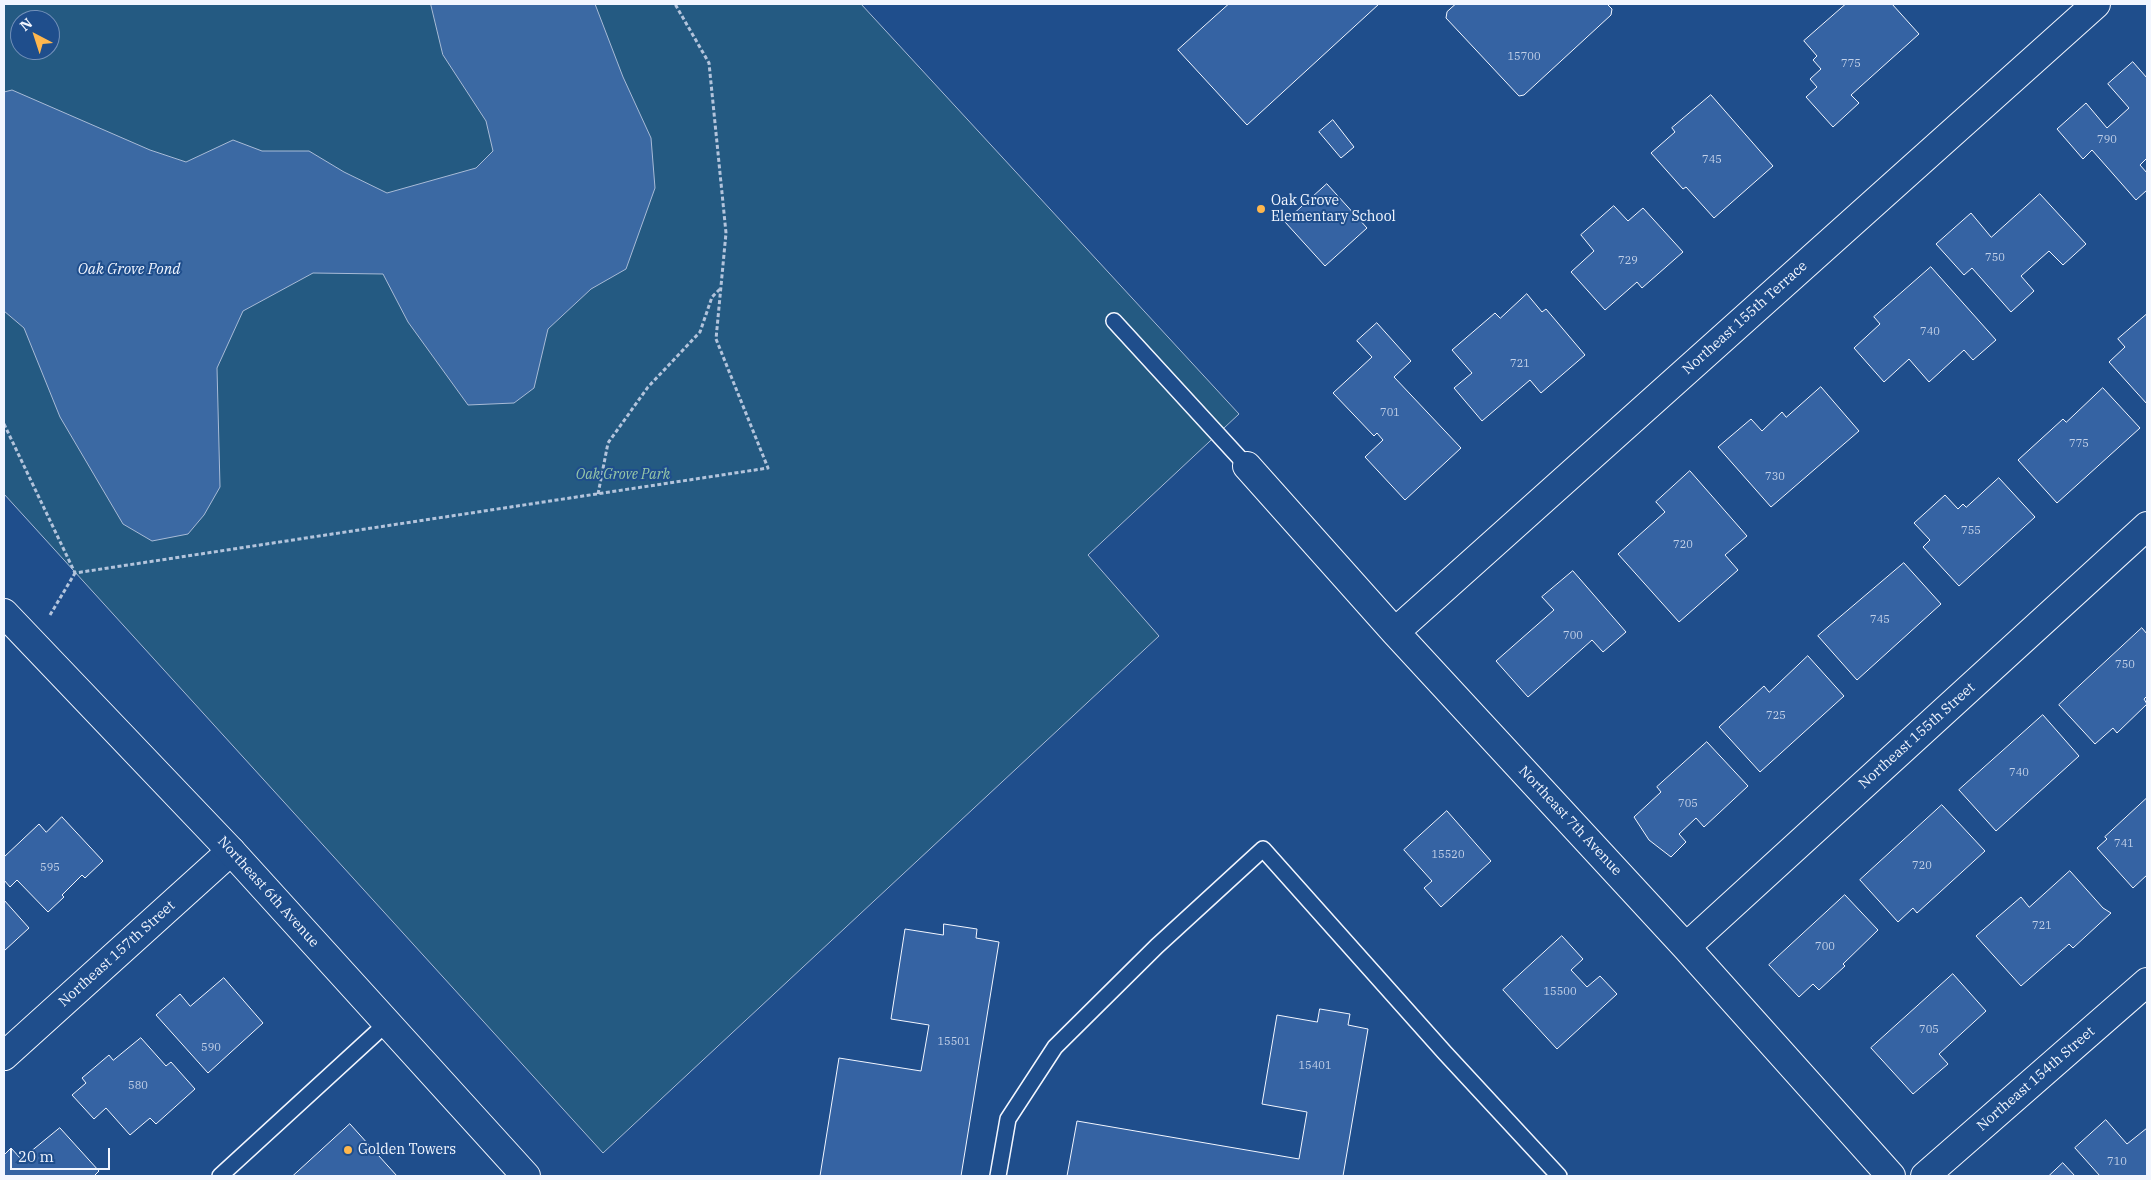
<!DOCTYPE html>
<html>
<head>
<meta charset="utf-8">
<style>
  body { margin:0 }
  #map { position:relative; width:2151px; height:1180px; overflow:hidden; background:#1f4e8c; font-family:"IBM Plex Serif",serif }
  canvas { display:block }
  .frame { position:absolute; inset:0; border:5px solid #f2f6ff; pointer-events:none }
  .north { position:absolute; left:10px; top:10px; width:50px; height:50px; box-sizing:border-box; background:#1f4e8c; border:1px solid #7391ba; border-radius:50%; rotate:320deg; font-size:14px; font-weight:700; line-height:20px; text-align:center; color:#f2f6ff }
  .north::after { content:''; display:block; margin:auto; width:18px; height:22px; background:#ffb74d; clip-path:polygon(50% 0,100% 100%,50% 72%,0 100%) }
  .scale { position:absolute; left:10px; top:1148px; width:100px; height:22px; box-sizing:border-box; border:2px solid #f2f6ff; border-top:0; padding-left:6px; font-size:15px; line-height:18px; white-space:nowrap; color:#f2f6ff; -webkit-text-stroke:4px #1f4e8c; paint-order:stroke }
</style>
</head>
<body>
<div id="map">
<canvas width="2151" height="1180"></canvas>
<div class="frame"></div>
<div class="north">N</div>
<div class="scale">20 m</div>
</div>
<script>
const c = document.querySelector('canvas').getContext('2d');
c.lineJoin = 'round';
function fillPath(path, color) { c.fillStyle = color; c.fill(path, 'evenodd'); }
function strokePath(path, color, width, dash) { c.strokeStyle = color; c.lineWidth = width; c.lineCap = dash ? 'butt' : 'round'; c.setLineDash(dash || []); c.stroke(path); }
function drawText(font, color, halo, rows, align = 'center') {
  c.font = font + ' "IBM Plex Serif",serif'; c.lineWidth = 4; c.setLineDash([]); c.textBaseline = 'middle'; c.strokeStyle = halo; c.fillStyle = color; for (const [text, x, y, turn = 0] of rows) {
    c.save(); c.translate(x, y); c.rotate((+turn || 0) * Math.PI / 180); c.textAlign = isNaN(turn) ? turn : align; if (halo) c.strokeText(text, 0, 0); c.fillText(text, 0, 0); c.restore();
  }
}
const green = new Path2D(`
  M4,4h857l378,410 -151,141 71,81 -556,517 -599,-659zM20,20h30v30h-30z`);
fillPath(green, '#245a82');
strokePath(green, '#a8bbd7', 1);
const water = new Path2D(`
  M431,4h164l28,73 28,61 4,50 -29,81 -35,20 -43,40 -14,59 -20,15 -46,2 -60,-83 -25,-48 -70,-1 -70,38 -26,57 3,119 -16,28 -16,19 -36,7 -29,-17 -63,-107 -36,-89 -20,-17v-219l8,-2 138,60 36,12 47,-22 29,11h47l35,21 43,21 89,-25 17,-17 -7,-30 -43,-66z`);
fillPath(water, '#3b69a3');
strokePath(water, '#a8bbd7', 1);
const building = new Path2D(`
  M1229,4h150l-132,121 -69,-75z
  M1456,4h151l5,5 -1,6 -87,80 -5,1 -73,-78 1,-6z
  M1846,4h46l27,30 -68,61 8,8 -26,24 -27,-30 11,-10 -7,-8 11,-10 -8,-9 4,-4 -13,-15z
  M2133,62l14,16v80l-7,7 7,8v17l-11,10 -44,-50 -9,9 -26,-30 29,-26 21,25 22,-20 -21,-24z
  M1711,95l62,71 -59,52 -28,-31 -3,2 -32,-36 24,-21 -3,-4z
  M1333,120l21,27 -13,11 -22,-26z
  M1327,184l40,44 -42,38 -40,-44z
  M2040,194l46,50 -23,21 -14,-14 -28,25 13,15 -23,21 -39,-44 -8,7 -28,-31 35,-31 20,24z
  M1614,206l14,15 15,-13 40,44 -41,36 -5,-6 -32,28 -34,-38 23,-21 -13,-16z
  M1931,267l65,73 -23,20 -9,-10 -35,32 -20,-23 -25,23 -30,-34 26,-24 -6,-7z
  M1527,294l15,18 4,-3 39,46 -44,38 -11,-13 -48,41 -28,-33 18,-15 -20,-23 43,-37 5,5z
  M2147,314v90l-38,-42 16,-15 -7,-8z
  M1377,323l34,38 -17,16 67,71 -56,52 -40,-43 18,-17 -6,-7 -3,3 -41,-43 39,-36 -15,-16z
  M1821,387l38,44 -88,76 -53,-60 33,-28 11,12 20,-19 4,5z
  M2103,388l37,40 -83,75 -39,-43 45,-41 3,3z
  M1690,471l57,65 -22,19 13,15 -59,52 -61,-68 47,-42 -9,-10z
  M1999,478l36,39 -76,69 -36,-39 7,-7 -16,-17 31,-28 13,14 5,-5 3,3z
  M1904,563l37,41 -84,76 -39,-44z
  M1573,571l53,61 -23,20 -11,-12 -64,57 -32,-36 58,-51 -12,-13z
  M2142,628l5,6v62l-3,3 3,5 -30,29 -4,-5 -18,16 -36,-39z
  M1808,656l36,40 -84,76 -41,-45 45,-41 5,6z
  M2043,715l36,41 -83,75 -37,-41z
  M1707,742l41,44 -44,41 -8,-9 -17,16 7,8 -15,15 -22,-17 -15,-23 27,-25 -4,-5z
  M2147,798v77l-14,13 -36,-40 10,-9 -2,-2z
  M1942,805l43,46 -68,62 -4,-5 -15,14 -38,-42z
  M1447,811l44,50 -50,46 -17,-19 8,-7 -28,-31z
  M62,817l41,44 -18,17 -3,-3 -20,20 2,2 -16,15 -31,-32 -7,7 -6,-7v-23l35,-33 7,8z
  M2070,871l33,37 8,5 -38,35 -4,-4 -48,42 -45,-50 45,-39 8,10z
  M1845,895l33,35 -35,34 2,2 -26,24 -6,-6 -14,13 -30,-32z
  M4,900l25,28 -25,23z
  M944,924l33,5 -1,9 23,4 -38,234h-141l19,-118 82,13 8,-46 -38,-6 14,-90 38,6z
  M1562,936l21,23 -12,11 16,17 13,-11 17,18 -60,55 -54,-59z
  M1953,974l33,37 -47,43 9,10 -35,30 -42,-46z
  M224,978l39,45 -55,50 -52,-58 24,-21 10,12z
  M1320,1009l30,5 -2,11 20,4 -25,147h-276l10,-55 222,38 8,-47 -45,-8 15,-89 40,7z
  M141,1038l25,28 5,-4 24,27 -39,35 -6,-6 -20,17 -24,-27 -12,11 -22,-24 14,-12 -4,-5 27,-23 4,5z
  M2106,1120l21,24 20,-16v48h-47l-25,-28z
  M350,1124l47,52h-104z
  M60,1128l39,43 -5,5h-90v-21l7,-7 10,11z
  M2063,1163l12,13h-26z`);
fillPath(building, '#3563a3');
strokePath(building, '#f2f6ff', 1);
const service = new Path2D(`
  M1114,321l133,145
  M220,1176l167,-153
  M998,1176l10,-57 47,-72 102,-101 106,-97 182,204 114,123`);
const minor = new Path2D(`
  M1247,466l148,166 291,315 205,229
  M1395,632l701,-628
  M1686,947l461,-421
  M4,1056l227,-205
  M1925,1176l222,-194`);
const secondary = new Path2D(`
  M4,613l227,238 295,325`);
strokePath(service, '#f2f6ff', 18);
strokePath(minor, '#f2f6ff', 30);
strokePath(secondary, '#f2f6ff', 30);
strokePath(new Path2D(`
  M4,424l71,149 693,-105 -52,-129 10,-106 -17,-170 -34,-59
  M598,494l10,-51 40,-56 52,-55 12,-35 8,-8
  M50,615l25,-42`), '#b3c4dc', 3, [4, 2.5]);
strokePath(service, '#1f4e8c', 15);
strokePath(minor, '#1f4e8c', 28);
strokePath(secondary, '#1f4e8c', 28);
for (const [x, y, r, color] of [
  [1261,209,5,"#ffb74d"],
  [348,1150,5,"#ffb74d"]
]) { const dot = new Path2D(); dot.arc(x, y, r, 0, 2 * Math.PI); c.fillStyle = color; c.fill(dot); strokePath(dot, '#1f4e8c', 2); }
drawText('11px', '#c3d1e8', null, [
  ["15700",1524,57],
  ["775",1851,64],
  ["790",2107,140],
  ["745",1712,160],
  ["750",1995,258],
  ["729",1628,261],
  ["740",1930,332],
  ["721",1520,364],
  ["701",1390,413],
  ["775",2079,444],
  ["730",1775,477],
  ["755",1971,531],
  ["720",1683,545],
  ["745",1880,620],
  ["700",1573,636],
  ["750",2125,665],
  ["725",1776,716],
  ["740",2019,773],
  ["705",1688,804],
  ["741",2124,844],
  ["15520",1448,855],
  ["720",1922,866],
  ["595",50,868],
  ["721",2042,926],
  ["700",1825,947],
  ["15500",1560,992],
  ["705",1929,1030],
  ["15501",954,1042],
  ["590",211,1048],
  ["15401",1315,1066],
  ["580",138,1086],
  ["710",2117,1162]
]);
drawText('14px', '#f2f6ff', '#1f4e8c', [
  ["Oak Grove",1271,201],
  ["Elementary School",1271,217],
  ["Golden Towers",358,1150]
], 'left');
drawText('14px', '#f2f6ff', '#1f4e8c', [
  ["Northeast 155th Terrace",1745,318,-42],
  ["Northeast 155th Street",1917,736,-42],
  ["Northeast 7th Avenue",1570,821,47],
  ["Northeast 6th Avenue",268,892,48],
  ["Northeast 157th Street",117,954,-42],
  ["Northeast 154th Street",2036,1079,-41]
]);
drawText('italic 14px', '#97c8a6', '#1f4e8c', [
  ["Oak Grove Park",623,475]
]);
drawText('italic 15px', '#f2f6ff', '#1f4e8c', [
  ["Oak Grove Pond",129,270]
]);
</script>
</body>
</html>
